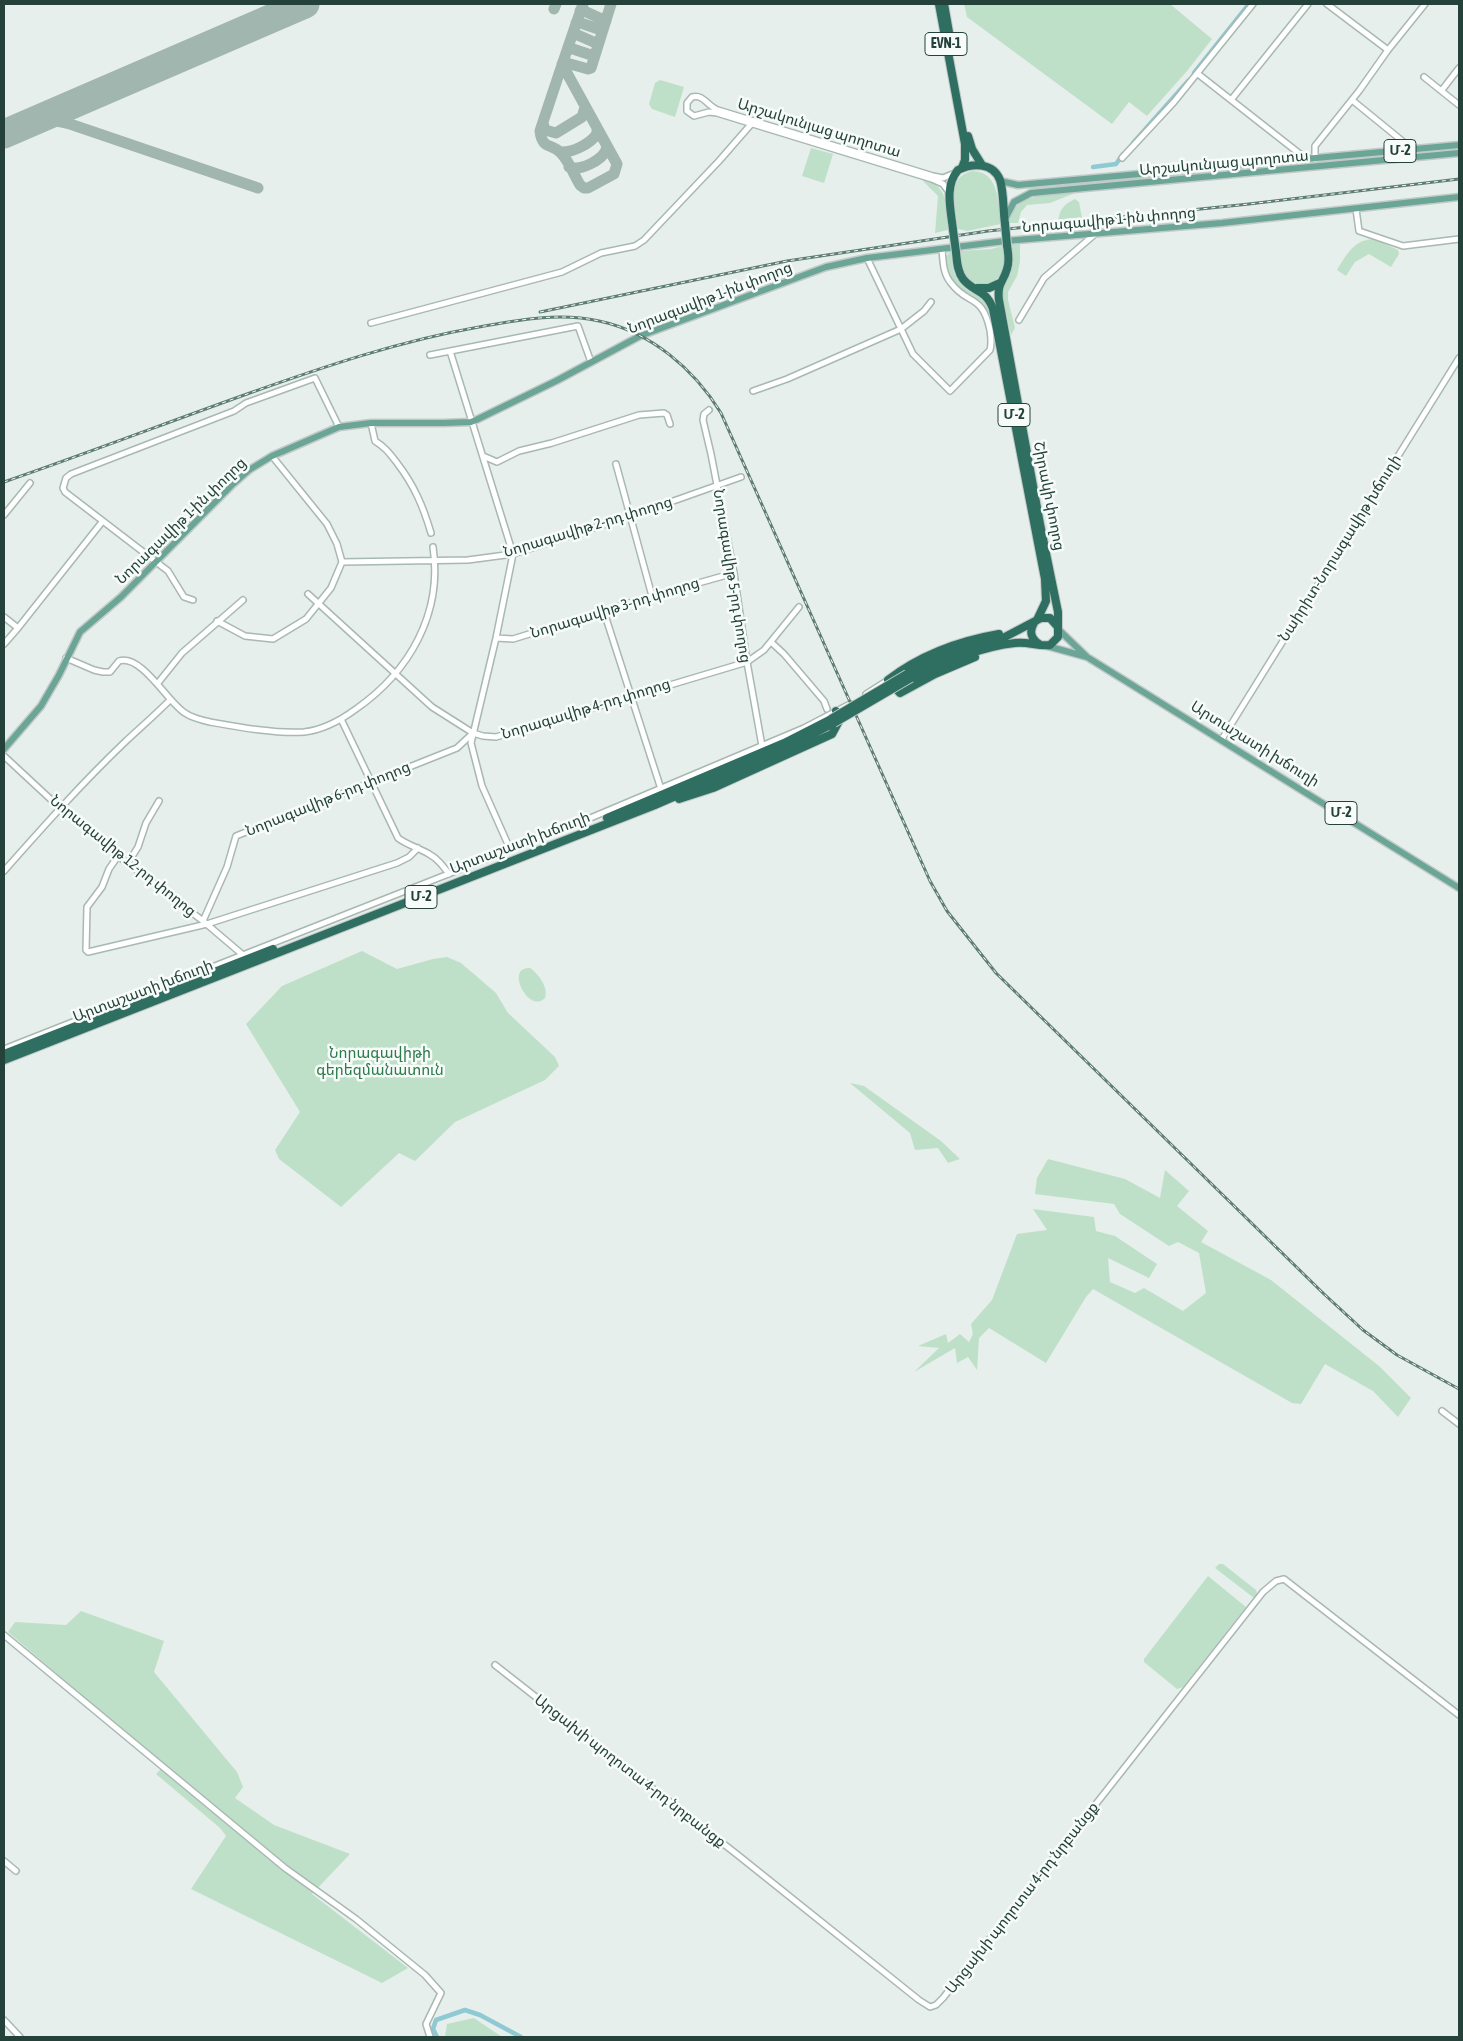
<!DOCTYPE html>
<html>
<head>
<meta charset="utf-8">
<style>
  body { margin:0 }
  #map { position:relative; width:1463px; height:2041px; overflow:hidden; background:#e6efeb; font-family:"Asap Condensed",sans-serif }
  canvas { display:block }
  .frame { position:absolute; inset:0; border:5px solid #24423a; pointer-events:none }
</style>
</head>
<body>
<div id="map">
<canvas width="1463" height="2041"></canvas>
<div class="frame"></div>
</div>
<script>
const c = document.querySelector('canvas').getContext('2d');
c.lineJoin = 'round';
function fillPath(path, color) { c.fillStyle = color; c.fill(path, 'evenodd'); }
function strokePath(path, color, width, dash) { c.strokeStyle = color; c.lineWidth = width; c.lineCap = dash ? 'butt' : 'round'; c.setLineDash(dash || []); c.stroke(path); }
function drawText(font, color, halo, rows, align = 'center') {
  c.font = font + ' "Asap Condensed","Noto Sans Armenian",sans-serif'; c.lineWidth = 5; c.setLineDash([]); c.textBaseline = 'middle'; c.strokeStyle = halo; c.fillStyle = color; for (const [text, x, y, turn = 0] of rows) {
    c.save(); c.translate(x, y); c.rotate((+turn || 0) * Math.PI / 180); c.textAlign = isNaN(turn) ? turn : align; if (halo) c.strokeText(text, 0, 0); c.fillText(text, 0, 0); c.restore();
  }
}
fillPath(new Path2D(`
  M964,4h206l42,35 -25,32 -40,45 -18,-14 -17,22 -145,-107z
  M660,80l24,7 -9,30 -23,-8 -3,-5 6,-21z
  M811,148l22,6 -9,29 -22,-7z
  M972,171c28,0 26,33 29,53l-34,7 -9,-2c-2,-20 -13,-52 14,-58z
  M925,179c25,9 21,29 23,51l-13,3 3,-37 -15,-15z
  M1075,193l-25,10 -23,2 -6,7 -3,11h-9c6,-32 40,-27 66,-30z
  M1075,199l4,3 3,16 -24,4c2,-13 5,-17 17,-23z
  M1375,239l23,11 1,4 -8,13 -22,-13 -14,8 -9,14 -9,-6c10,-16 17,-31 38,-31z
  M1020,244v18l-3,14 -9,16v8l7,28 -4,7 -9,-42 9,-23 2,-10 -2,-15z
  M1003,246c1,7 4,16 1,23 -7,18 -33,21 -41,2 -2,-6 -2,-14 -2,-20l30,-2z
  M951,252c1,9 1,20 6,27 10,17 29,13 33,37 -14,-27 -40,-21 -45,-58l4,-5z
  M362,951l35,18 36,-10 14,-2 14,6 35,30 12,20 47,44 4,9 -14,14 -90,42 -40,39 -16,-8 -58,54 -62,-48 -4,-9 25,-38 -54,-88 36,-38z
  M530,968c8,5 19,20 15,30 -16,17 -41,-32 -15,-30z
  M850,1083l14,3 77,55 19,18 -12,4 -10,-15 -23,2 -5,-17z
  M1048,1159l77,20 35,19 5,-28 24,21 -12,15 31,25 -7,11 70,38 108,86 32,32 -13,19 -25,-26 -48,-27 -24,40 -9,-1 -199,-114 -7,8 -40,66 -57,-35 -10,10 -2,32 -9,-13 -11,6 -2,-15 -41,24 25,-24 -21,-2 28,-12 2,9 12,-9 9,8 4,-8 -2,-10 21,-24 25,-66 30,-4 -14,-21 61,8 2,14 19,5 42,28 -8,14 -41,-20 2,24 25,11 9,-5 39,23 23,-18 -7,-40 -21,-11 -9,4 -49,-32 -6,-10 -79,-10 2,-16z
  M1219,1564h4l33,26 1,4 -3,4 -39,-30z
  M1208,1576l38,31 -63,80 -6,2 -33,-27v-3z
  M81,1611l83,30 -10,31 83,100 6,15 -8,11 39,27 76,29 -38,40 96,74 -26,15 -191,-94 35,-53 -6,-8 -64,-54 8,-8 -156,-134 7,-10 51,3z
  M474,2018l28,19h-57l2,-13z`), '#bfe0c8');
strokePath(new Path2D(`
  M1194,73l55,-69
  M1133,143l55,-62
  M1093,167l23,-3 7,-10
  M437,2037l-4,-8 3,-9 29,-10 15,5 41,22`), '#8ec9d4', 4.5);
strokePath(new Path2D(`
  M554,9l2,-5
  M580,11l2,-1 24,11
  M576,23l2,-1 23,8 1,3
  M573,33l23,10 3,-1
  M568,49l2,-1 21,7 3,3
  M563,62l25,7 3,-1 20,-64
  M562,64l55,100 -3,10 -26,14h-4l-4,-3c-6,-10 -11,-24 -19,-32 -9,-10 -19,-3 -21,-22 14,-42 28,-85 43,-127
  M543,123l2,7 11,3 26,-16 3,-10
  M26,125c18,-7 25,-6 44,-1l188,64
  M560,152c12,1 30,-8 37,-18v-5
  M569,167c11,5 37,-8 38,-21`), '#a2b6b0', 11);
strokePath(new Path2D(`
  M4,134l301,-130`), '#a2b6b0', 29);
const minor = new Path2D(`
  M1327,4l61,46
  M1198,74l102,80 1,6
  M1424,77l35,28
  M1442,90l17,-22
  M1231,100l77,-96
  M1352,100l54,44v6
  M1122,158l52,-56 79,-98
  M1315,159v-13l44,-55 29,-41 37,-46
  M949,192l-6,-8 -11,-5 -215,-66 -8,-1 -15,4 -7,-5v-8l5,-6c12,-3 15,9 26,13l215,66 10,2 12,-5
  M1356,209l3,22 44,15 56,-7
  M867,258l46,96 37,37 40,-41c2,-7 1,-13 0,-20 -8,-37 -22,-24 -39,-47 -8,-9 -8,-22 -9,-34
  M1019,320l25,-42 51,-44
  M371,323l191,-51 39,-19 34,-7 9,-6 75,-79 34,-39
  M450,351l63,203 -17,84 -25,105 11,43 28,63
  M430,355l148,-29 13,36
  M753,391l34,-12 114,-50 23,-18 7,-9
  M709,410l-5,4 -1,6 8,34 23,119 13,89 15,84
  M371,423l4,18c10,6 15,13 22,22 17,22 26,43 34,70
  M483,456l14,6 22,-11 33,-8 87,-28 25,-2 3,2 3,9
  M616,464l36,132
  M4,515l26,-32
  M342,562l126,-2 45,-6 118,-38 110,-39
  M308,594l124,113 41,26 10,3 13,1 251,-75 17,-12 35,-43
  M193,600l-9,-3 -16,-26 -103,-79 -2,-4 3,-10 5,-4 163,-63 12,-8 69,-25 24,49
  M604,612l57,177
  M4,617l14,11
  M217,621l28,15 28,3 33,-20 25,-31 11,-26 -5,-18 -10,-20 -55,-68
  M496,638l17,1 139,-43 82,-23
  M771,642l13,12 40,47 3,8
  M4,644l14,-16 84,-106
  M66,658l28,12 9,2h7l9,-11c23,-7 49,42 66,52 7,5 16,7 25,9 28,5 66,12 94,10 19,-2 37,-12 52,-23 53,-37 87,-95 77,-162
  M158,683l24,-30 61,-53
  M866,694l22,-14
  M341,719l57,119c9,7 21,10 31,16 9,5 14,12 20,20
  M1222,739l237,-381
  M4,756l56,52 58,48 85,65 40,34
  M118,856l-9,13 -7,18 -15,20 -1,43 2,2 119,-28 190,-61 12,-6 9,-9
  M128,863l10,-16 8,-24 13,-22
  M4,871c39,-44 78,-88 121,-129 15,-14 30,-27 45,-42
  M203,921l24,-54 9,-31 221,-88 16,-15
  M4,1049l584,-230 216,-91 46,-24
  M1442,1411l17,13
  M4,1635l281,233 71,51 69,56 16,18 -15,31 4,13
  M495,1665l244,191 180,144 11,7 6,-2 7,-7 320,-406 13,-11 8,-2 175,136
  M4,1861l12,10
  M4,2020l16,17`);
const major = new Path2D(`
  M1000,181l18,4 441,-40
  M1005,219l9,-17 17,-9 428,-40
  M1059,630l28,27 372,231
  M1047,646l40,11
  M4,749l37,-43 18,-31 21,-43 41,-35 112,-113 16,-14 23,-14 67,-29 32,-4h72l28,-1 5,-2 80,-39 84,-45 186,-69 41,-9 138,-17 217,-18 237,-26`);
const highway = new Path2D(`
  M939,4l26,140v16l-3,8
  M944,4l6,34
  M968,136l4,13 10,16
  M953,230c-2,-20 -9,-44 5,-60 14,-7 35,-8 42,10 4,13 3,30 5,44
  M1007,245c1,8 3,16 0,24 -4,14 -10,14 -8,31l41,224 18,88v15
  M956,252c1,9 1,19 7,27 10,13 23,10 30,30l52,270 1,22 -9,19
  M977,288h12l11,-5
  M1034,623c-5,8 -3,16 5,21
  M975,657l-40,17 -35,19 -12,-13c34,-26 70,-39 111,-46
  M907,674l47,-21 49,-15 38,-20h9l8,9v10l-8,8c-11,2 -23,-4 -35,-2 -37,4 -70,20 -104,35
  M679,799l34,-11 119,-54 7,-13 -3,-10
  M607,818l177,-75 47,-24
  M4,1054l269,-105
  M4,1060l651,-255 131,-57 48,-25`);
strokePath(minor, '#a8b8b2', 8);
strokePath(major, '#c2cac8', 9);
strokePath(highway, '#c2cac8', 10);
strokePath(minor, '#fff', 5);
strokePath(major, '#6aa596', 6);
strokePath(highway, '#2f6f62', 8);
const rail = new Path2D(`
  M540,312l247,-51 201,-30 261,-27 210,-25
  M4,482c81,-28 162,-59 243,-88 76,-27 152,-53 232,-67 40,-7 80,-15 120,-6 52,11 95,48 122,92l209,468 17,30 49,62 328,321 39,36 34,25 62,34`);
strokePath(rail, '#5f7d75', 3);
strokePath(rail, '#f7fbf9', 1, [4]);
const highwayBridge = new Path2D(`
  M1005,224l2,21
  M953,230l3,22
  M831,719l76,-45
  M834,723l77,-45`);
strokePath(highwayBridge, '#c2cac8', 10, []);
strokePath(highwayBridge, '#2f6f62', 8);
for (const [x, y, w] of [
  [946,44,42],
  [1400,151,32],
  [1014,415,32],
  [1341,813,32],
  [421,897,32]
]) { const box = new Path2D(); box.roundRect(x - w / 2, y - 11.5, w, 23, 4); c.fillStyle = '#f7fbf9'; c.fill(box); strokePath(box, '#24423a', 1); }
drawText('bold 14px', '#24423a', null, [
  ["EVN-1",946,44],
  ["Մ-2",1400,151],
  ["Մ-2",1014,415],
  ["Մ-2",1341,813],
  ["Մ-2",421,897]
]);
drawText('15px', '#24423a', '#f7fbf9', [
  ["Արշակունյաց պողոտա",819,128,17],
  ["Արշակունյաց պողոտա",1224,163,-5],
  ["Նորագավիթ 1-ին փողոց",1109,220,-5],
  ["Նորագավիթ 1-ին փողոց",710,298,-21],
  ["Շիրակի փողոց",1049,496,79],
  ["Նորագավիթ 1-ին փողոց",181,521,-44],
  ["Նորագավիթ 2-րդ փողոց",588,527,-17],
  ["Նաիրիտ-Նորագավիթ խճուղի",1340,548,-58],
  ["Նորագավիթ 5-րդ փողոց",732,576,81],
  ["Նորագավիթ 3-րդ փողոց",615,608,-17],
  ["Նորագավիթ 4-րդ փողոց",586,709,-17],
  ["Արտաշատի խճուղի",1255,744,32],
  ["Նորագավիթ 6-րդ փողոց",328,799,-22],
  ["Արտաշատի խճուղի",520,843,-21],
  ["Նորագավիթ 12-րդ փողոց",123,856,39],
  ["Արտաշատի խճուղի",143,991,-21],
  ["Արցախի պողոտա 4-րդ նրբանցք",630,1771,38],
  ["Արցախի պողոտա 4-րդ նրբանցք",1022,1898,-52]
]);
drawText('15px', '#2d7a4b', '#f7fbf9', [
  ["Նորագավիթի",380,1053],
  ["գերեզմանատուն",380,1070]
]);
</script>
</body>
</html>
